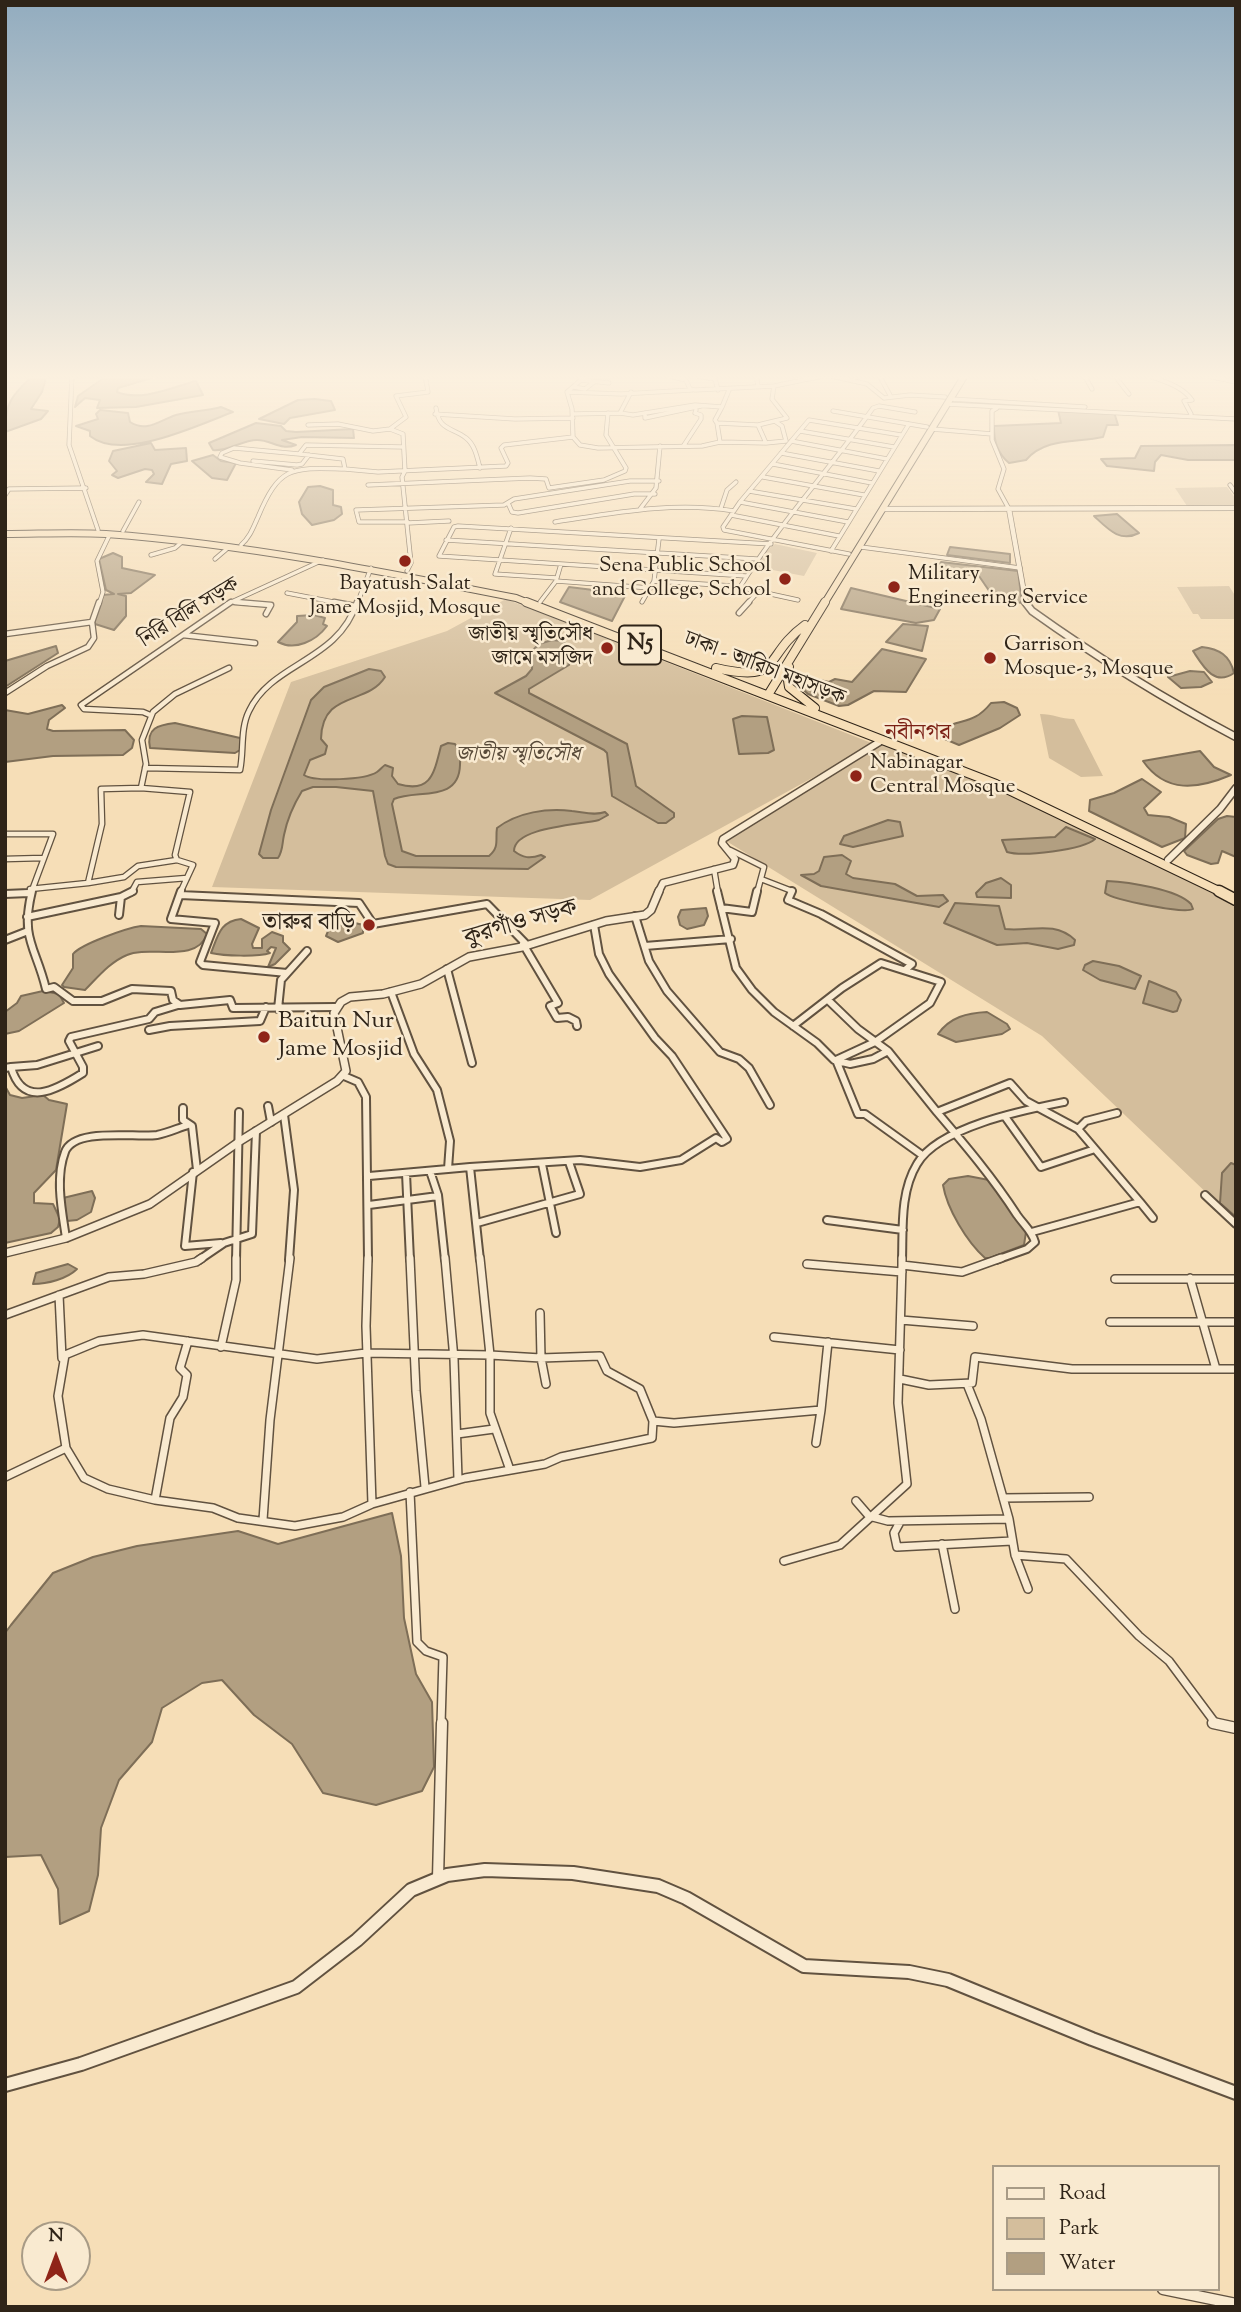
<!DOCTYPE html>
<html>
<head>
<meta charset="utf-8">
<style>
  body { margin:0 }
  #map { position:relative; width:1241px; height:2312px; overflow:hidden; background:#f6deb7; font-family:"Sorts Mill Goudy",serif }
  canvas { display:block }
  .frame { position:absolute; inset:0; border:7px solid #2f2418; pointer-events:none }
  .legend { position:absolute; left:992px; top:2165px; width:228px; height:126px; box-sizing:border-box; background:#f9ead0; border:2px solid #a89b86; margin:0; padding:9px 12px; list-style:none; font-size:21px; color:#2f2418 }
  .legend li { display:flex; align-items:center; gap:14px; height:35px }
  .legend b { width:35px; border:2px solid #a89b86 }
  .north { position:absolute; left:21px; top:2221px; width:70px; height:70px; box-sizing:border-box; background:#f9ead0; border:2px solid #a89b86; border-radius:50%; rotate:0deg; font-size:19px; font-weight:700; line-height:28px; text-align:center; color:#2f2418 }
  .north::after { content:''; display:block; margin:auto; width:24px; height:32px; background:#8f2418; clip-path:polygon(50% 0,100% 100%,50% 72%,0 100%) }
</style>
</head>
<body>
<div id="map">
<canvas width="1241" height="2312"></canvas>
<div class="frame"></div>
<ul class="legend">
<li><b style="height:9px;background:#f9ead0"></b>Road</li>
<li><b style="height:19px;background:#d4be9c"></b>Park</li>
<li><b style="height:19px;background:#b29f81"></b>Water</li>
</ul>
<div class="north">N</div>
</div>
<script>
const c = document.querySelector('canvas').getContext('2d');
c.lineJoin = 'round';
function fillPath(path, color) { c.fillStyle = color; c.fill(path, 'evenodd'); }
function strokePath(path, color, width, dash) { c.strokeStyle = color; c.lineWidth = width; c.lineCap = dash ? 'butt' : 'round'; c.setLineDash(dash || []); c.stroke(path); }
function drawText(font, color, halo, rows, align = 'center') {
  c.font = font + ' "Sorts Mill Goudy","Noto Serif Bengali",serif'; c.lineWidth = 5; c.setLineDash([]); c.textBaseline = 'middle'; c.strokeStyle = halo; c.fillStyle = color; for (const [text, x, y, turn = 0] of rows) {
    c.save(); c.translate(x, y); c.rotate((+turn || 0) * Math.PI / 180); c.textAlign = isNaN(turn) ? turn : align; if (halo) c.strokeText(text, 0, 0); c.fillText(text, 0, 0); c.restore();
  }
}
fillPath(new Path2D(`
  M1227,487l9,12v6l-49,1 -12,-18z
  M775,544l42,9 -13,23 -47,-9 5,-10 6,1 4,-4 -8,-2z
  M1229,586l7,11v22h-35l-3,-5h-5l-16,-27z
  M506,599l368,145 -284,156 -378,-13 79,-205 156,-51z
  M1040,714c13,0 21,5 34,5l29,57 -22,1 -32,-19z
  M881,741l189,81 166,80v319l-194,-185 -319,-197z`), '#d4be9c');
const water = new Path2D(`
  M33,375h14l-5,17 -11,17 17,2 -7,8 -36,13c0,-31 8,-37 28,-57z
  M108,375h54l-44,13 -1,4c25,10 55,-5 79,-11l7,14 -67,12 -39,1 3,-8 -15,-2 -10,9 3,-11z
  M315,399l16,2 4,9 -45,8 -6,6 -25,-5 39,-19z
  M221,407l12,5c-35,13 -111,50 -143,24v-5l-14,-5 22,-7 -2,-5 4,-4 28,3 2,9c17,11 30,-2 46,-7 14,-4 31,-4 45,-8z
  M1058,410l56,2 4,13h-11l-4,12c-26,6 -58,0 -77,23l-17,3c-12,-10 -15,-22 -15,-37l67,-3z
  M256,423l25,3 5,5 10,1 57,-3 1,9 -52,-1 -20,3 14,5c-16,6 -24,-5 -39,-5 -15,0 -30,12 -44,10l-4,-7z
  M151,443l4,7 31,-2 1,13 -16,3 -9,20 -16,-2 8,-8 -2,-4 -7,-1 -27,9 -6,-3 5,-4 -8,-10 4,-10z
  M1236,445v15h-48l-27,-5 -6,7 -1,9 -47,-5 -6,-7 34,-1 6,-12z
  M213,455l8,6 15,2 -9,17 -15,-2 -20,-17z
  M320,486l13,4v15l8,2 1,7 -8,6 -22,5 -10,-11 -3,-12 9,-15z
  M1117,514l22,19c-19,10 -31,-4 -45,-17z
  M950,547l60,7v9l-63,-8z
  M113,553l9,4v11l33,7 -24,18 -13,1 8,2v20l-12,14 -19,-6 -1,-5 8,-24 12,-1 -8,-4 -7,-31z
  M941,562l77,9 4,32 -28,-5 -15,-22 -44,-6z
  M569,587l57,7 -14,27 -52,-19z
  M851,588l89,21 -6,11 -18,3 -75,-14z
  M314,615l11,3 -2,6 4,2c-11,15 -32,25 -49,16l19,-20v-6z
  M903,624l25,2 -6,25 -36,-9z
  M552,640c17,0 20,10 17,25l-40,24v4l98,51 9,42 38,27v4l-8,6h-8l-46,-27 -5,-43 -3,-3 -109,-57 31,-17 6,-7 1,-19 6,-6z
  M56,646l2,7 -53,34v-26z
  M1202,647c17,2 28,8 32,26 -20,14 -31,-7 -41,-22z
  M882,649l44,10 -20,33 -32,-1 -26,14 -9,1 -31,-12 -12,-11 1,-8 32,7 6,-3 17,3z
  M369,669l12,2 4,6c-18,29 -63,13 -64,62l6,7 -2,8 -15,6 -6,15c10,7 61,5 73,-3 3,-2 5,-5 8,-7l8,3 -1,8 6,8c34,10 36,-12 43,-38l7,-3 7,1c5,7 6,13 5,21 -1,38 -43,24 -66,34l-2,5 10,47 14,5h73c11,-9 6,-17 8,-28 21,-16 50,-20 75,-17 11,1 23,5 33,1l3,3 -9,5c-20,5 -85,7 -85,31 9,7 16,8 27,4l4,2 -17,12 -132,-2 -8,-3 -3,-8 -12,-65 -37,-4h-23l-11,4c-8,13 -15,29 -18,44 -2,9 -1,16 -6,23h-15l-4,-4 12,-44 40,-110 13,-13z
  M1190,671l14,1 8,10 -11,5 -20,1 -13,-11z
  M1004,702l13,6 3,7 -20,13 -41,17 -19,-8 -1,-4c18,-17 32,-5 52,-30z
  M62,705l3,3 -16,12 -2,9 6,2 72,-1 9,10 -2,8 -9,7 -70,1 -48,6v-52l23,4z
  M742,716l25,1 7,33 -6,3 -29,1 -6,-35z
  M175,723l65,15 3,3 -3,9 -5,3 -85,-5c-4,-20 8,-23 25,-25z
  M1200,751l14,16 17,8c-33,14 -65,19 -88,-14z
  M1142,779l19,13 -17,16 4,7 21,2 17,7 -1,14 -23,9 -73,-36 1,-11 24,-7z
  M1227,816l9,1v40l-14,-6 -4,12 -7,1 -24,-9 -3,-4 34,-32z
  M888,820l12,2 3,14 -50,11 -13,-3 4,-8z
  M1066,827l29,12c-12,11 -72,18 -88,13l-5,-12 53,-3z
  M842,855l9,6 -5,13 7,4 42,6 22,12 26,-1 5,6 -9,6 -118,-21 -20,-11 13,-1 5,-3 5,-14z
  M1001,878l10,7v13l-34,-1 -1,-4 10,-10z
  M1107,881c21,1 70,8 84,23l2,5c-9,5 -79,-9 -88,-16z
  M955,903l44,3 6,23c25,3 49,-9 70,11l-1,5 -16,4 -31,-6 -30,2 -53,-22z
  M706,908l2,8 -4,9 -17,4 -7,-4 -2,-8 3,-7z
  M241,919l18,9 -7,16 1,4h9v-9l10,-7 11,4v6l7,7 -15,15 -7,3 8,-19 -5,-1 -4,4 3,2c-12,4 -46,3 -59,0 7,-17 9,-32 30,-34z
  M351,922l12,3v8l-25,9 -12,-6 3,-7z
  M141,926l60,3 6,5c-10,30 -58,11 -80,21 -17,7 -29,22 -42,35l-21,-3 -2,-2 11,-17v-14c8,-10 54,-26 68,-28z
  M1093,961l26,5 22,10 -6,13 -35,-9 -17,-10 2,-5z
  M1149,981l27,11 5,8 -4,11 -4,1 -30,-9z
  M43,991l16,3 5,9 -45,28 -14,3v-22l12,-9 4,-7z
  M987,1012l20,12 3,5 -8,5 -46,8 -18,-8c12,-17 29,-21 49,-22z
  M5,1086l5,9 12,3 21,-3 6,5 18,4 -11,66 -22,23v10l19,1 7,15 -2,8 -7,6 -46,10z
  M1231,1163l5,2v52l-16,-14 2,-30z
  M968,1176l21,4 37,52 -2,13 -34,13h-5c-18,-16 -38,-49 -42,-73l6,-6z
  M92,1191l3,7 -4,14 -14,8 -10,1 -4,-23z
  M68,1264l9,5c-10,10 -30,15 -44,15l3,-11z
  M392,1513l9,43 3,62 12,56 16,28 2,65 -12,24 -46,14 -53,-12 -31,-49 -38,-29 -32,-35 -20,3 -40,25 -10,34 -33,38 -18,48 -3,47 -9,36 -29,13 -2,-35 -17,-34 -36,2v-224l6,-8 42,-52 40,-16 44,-11 101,-15 40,13z`);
fillPath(water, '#b29f81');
strokePath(water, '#7e6e57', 2);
const minorFar4 = new Path2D(`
  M72,375l-3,70 29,85
  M580,375l1,5 -14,12 5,17 1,28 7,8 18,3 104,-2 18,-4 46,1 -8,-18 29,-7 -15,-19 2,-13
  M665,375l21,5 4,9 5,1 79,-4 54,-11
  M691,375l24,4 3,11
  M756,375l2,11
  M827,375l40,9 17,14 26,-3 35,2
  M879,375l12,22
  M1084,375l8,14
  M1114,375l15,19
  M1147,375c17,7 34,10 45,25l-8,1 7,13
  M1203,375l33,7
  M581,377h28
  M1036,378l1,-3
  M581,380l28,3
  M574,387l11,2 9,-7
  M567,392l54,2 71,-4
  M951,399l134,8
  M946,404l290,15
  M436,408c3,23 16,19 30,30 9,7 11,19 14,30
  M997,408l-5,3v29l12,29 -6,20 11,20
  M833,411l94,16
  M620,413l13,2 62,-10 27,2 7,-17
  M645,413v5l56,-12
  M435,414l80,5 58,-1
  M573,414l47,-1 11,-21
  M717,423l-2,-3 7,-13
  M308,425l30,-1 35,7 17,-2
  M932,429l60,5
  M800,431l94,16
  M791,441l96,18
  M720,442l-3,-19 41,2
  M766,443l20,-2 -4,-15 -6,-4
  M684,445l17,-26v-4l-6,-2 1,-3
  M781,453l98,18
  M253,461l44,4 5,-1 7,-9
  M773,464l99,19
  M345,469l33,3 128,-6 2,-3 -7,-15 3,-3 69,-8
  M292,470l-52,-7 -20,-6 2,-4 12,-5 65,6
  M763,477l101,18
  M368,485l162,-7 16,1 3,9 55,-8 21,-9 1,-3 -20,-33 2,-22
  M1230,485l6,8
  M749,491l107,18
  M5,495l4,-6 77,-1
  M740,502l108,20
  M508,503l4,9 6,1 116,-19h21
  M721,508l6,-18 9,-8
  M640,509l16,-21 4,-42
  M731,515l108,21
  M408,522h-49l-3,-12 148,-5 10,-6 116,-18h29
  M555,522c59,-9 119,-21 179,-11
  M408,523l41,-2
  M511,528l-16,46 62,4
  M123,531l16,-29
  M446,540l311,19
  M241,545c9,-8 12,-17 17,-28 22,-53 35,-49 87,-48l-2,-10 -44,-5 7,-9 97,2
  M861,547l159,21
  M831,551l78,-127
  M849,554l-125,-24 -1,-3 17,-25 69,-82 92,15
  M151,555l24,-7 8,-7
  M215,559l14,-12
  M407,571l4,-8 -9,-86 3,-6 -2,-37 -13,-5 16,-12 -10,-21 32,-4 -3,-17
  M746,576l-307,-20 15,-29 4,-1 313,18
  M556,581l95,7
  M654,581l80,5 64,14
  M740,587c39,-63 90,-118 133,-179l6,-2 36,6
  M287,593l57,11
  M234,602l22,2
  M540,602l16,-21 5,-17
  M642,602l12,-21 5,-42
  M99,604l4,-12 -6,-31 13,-27
  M227,604l96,-44
  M357,604l14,-36
  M747,604l11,-12`);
const minorFar3 = new Path2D(`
  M235,602l36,3 -5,9
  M334,602l21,4
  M739,613l10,-11
  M5,634l87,-12 7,-20
  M183,635l72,8
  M5,693l42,-27 41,-19 6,-9 -2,-16
  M150,715l-7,-3 -59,-3 -3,-4 150,-103
  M145,768l95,2c4,-19 0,-41 9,-59 23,-49 89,-49 108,-109
  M141,788l5,-24 -4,-24 11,-28 22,-18 54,-26
  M5,834h48l-22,59
  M730,850l34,17 -7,26
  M5,859l38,-1
  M714,869l4,24
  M761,879l31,12 -1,2
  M88,883l36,-6 14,-11 39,-6 16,5 -13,28
  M30,889l58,-6 14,-59 -1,-35 40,-1 49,4 -15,63 2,5
  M25,893h4
  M131,893l6,-11 50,-4`);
const minorFar2 = new Path2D(`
  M32,891c-12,48 4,56 14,98l8,-2 19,14h29l30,-12 39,2 2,9 7,5 50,-5 3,8 103,-1
  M181,891l-10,28 44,4 -15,39 3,3 84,8
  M717,891l19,77 16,22 22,22 43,31 17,17 16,4 23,-5 15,-8
  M792,891l-4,9 33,14 91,50 -7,6
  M5,894l24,-1
  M180,895l179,8 14,21 114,-20 38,39 -2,1 35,59 -8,3 7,12 11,-1 8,4 1,5
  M721,908l31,4 5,-21
  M119,915l2,-18
  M635,916l14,45 18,30 53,61 19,7 10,9 21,37
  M27,917l94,-20 12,-6
  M5,940l23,-9
  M645,946l86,-7
  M447,969l25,94
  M391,992l23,62 23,36 13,51 -2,28 22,-2 10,93
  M828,1000l30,29 30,22 49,61 73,-29 16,18 52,28
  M278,1009l3,-29 26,-29
  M793,1026l49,-38 39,-25 60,19 -11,21 -55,39 -39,18 22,54h7l57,41
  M149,1030l21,-4 90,-5 6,-14
  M11,1067l26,-2 61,-19
  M5,1068l6,-1c12,42 45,23 72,6v-6l-14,-26 2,-4 78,-18 6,-7 23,-7
  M344,1076l14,6 8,15 2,163
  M268,1106l3,16
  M183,1108v12l9,6 5,44
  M937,1112c29,34 56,66 80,103 7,10 15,16 18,27l-8,7 -31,11
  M284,1115l10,75 -5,70
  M1006,1118l35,49 54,-18
  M542,1164l14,69
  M470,1167l110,-7 60,7 41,-7 35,-22 6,4 5,-3 -55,-83 -17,-18 -46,-64 -10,-20 -5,-29
  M430,1171l8,24 7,65
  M193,1172l-8,74 36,-3
  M406,1173l4,87
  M369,1176l79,-7
  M1205,1195l31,29
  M1140,1202l13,16
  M369,1205l69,-9
  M827,1220l76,10
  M477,1223l103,-29 -11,-32
  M1032,1232l108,-30 -62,-73 8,-8 31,-8
  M66,1238c-4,-27 -11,-60 -1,-86 9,-25 71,-14 92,-17 11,-2 21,-7 31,-10
  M199,1260l25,-17 28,-9 4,-103
  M236,1260l3,-148
  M902,1260c1,-32 -2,-68 15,-96 21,-37 107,-54 147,-62`);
const minorFar1 = new Path2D(`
  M410,1258l6,133 9,96
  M445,1258l9,101 4,120
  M480,1258l10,97 51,3 59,-2 7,15 33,18 13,32 21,2 147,-13 7,-68
  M807,1264l95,8
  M902,1265v-7
  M1190,1278l26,91
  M1115,1279h121
  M59,1295l3,63
  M540,1313l1,45 5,26
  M5,1315l104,-38 35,-3 52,-12 6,-4
  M901,1320l72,6
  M1110,1322h126
  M774,1337l126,13
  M221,1347l15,-67v-22
  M900,1379l29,6 43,-2 3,-26 97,12h164
  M967,1384l14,35 28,100
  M457,1434l37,-5
  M816,1443l5,-33
  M66,1448l18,30 24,11 47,11 58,8 25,10 57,8 48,-9 29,-13 -6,-178 2,-68
  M5,1477l61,-29 -8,-52 7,-41 34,-14 44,-6 174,24 49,-6 124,2v58l20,57
  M410,1492l7,150 9,9 17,6 -2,67
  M1003,1498l86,-1
  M155,1500l15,-82 13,-21 4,-22 -7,-7 8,-27
  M856,1501l13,15 19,5 121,-2 6,36 13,34
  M372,1504l93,-26 80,-14 16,-7 91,-19 1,-17
  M263,1520l7,-100 20,-162
  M900,1522l-6,11 3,14 115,-6
  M942,1544l13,65
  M1015,1555l51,4 73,77 30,25 47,63
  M784,1561l56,-16 67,-61 -9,-81 4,-138 60,7 39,-14`);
const minor = new Path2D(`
  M1213,1723l23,5
  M438,1878l4,-155
  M1163,2289l73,15`);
const tertiaryFar3 = new Path2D(`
  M883,509l353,-1
  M1009,509l17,95`);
const tertiaryFar2 = new Path2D(`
  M1025,602l7,9c67,48 130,87 204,126
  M1168,860l52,-51 16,-21
  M658,893l5,-10 70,-18 2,-6 -13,-16 1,-4 158,-98`);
const tertiaryFar1 = new Path2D(`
  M5,1253l61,-15 84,-34 90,-63 97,-60 9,-10 -12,-58 7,-11 9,-5 33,-3 38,-10 48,-27 53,-10 84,-26 39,-6 6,-5 8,-19`);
const tertiary = new Path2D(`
  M5,2085l76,-21 215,-77 61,-47 54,-50 36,-15 38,-5 88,3 85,13 28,12 118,68 105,6 39,8 144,59 144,54`);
const trunkFar2 = new Path2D(`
  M5,534c33,0 68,-2 101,0 138,10 274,37 410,64l15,6
  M824,604l141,-229`);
const trunkFar1 = new Path2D(`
  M526,602l470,182 227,109
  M789,667l-2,7 2,13 26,21
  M716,668c68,16 46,-12 89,-43
  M768,695l57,-93`);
const trunk = new Path2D(`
  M1219,891l17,9`);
strokePath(minorFar4, '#615240', 5);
strokePath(minorFar3, '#615240', 7);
strokePath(minorFar2, '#615240', 10);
strokePath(minorFar1, '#615240', 10);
strokePath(minor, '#615240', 13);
strokePath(tertiaryFar3, '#615240', 6);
strokePath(tertiaryFar2, '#615240', 9);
strokePath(tertiaryFar1, '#615240', 10);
strokePath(tertiary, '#615240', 16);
strokePath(trunkFar2, '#2f2418', 8);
strokePath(trunkFar1, '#2f2418', 10);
strokePath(trunk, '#2f2418', 13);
strokePath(minorFar4, '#f9ead0', 3.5);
strokePath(minorFar3, '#f9ead0', 4.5);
strokePath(minorFar2, '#f9ead0', 6);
strokePath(minorFar1, '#f9ead0', 7);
strokePath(minor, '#f9ead0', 10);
strokePath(tertiaryFar3, '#f9ead0', 4.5);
strokePath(tertiaryFar2, '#f9ead0', 6);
strokePath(tertiaryFar1, '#f9ead0', 7);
strokePath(tertiary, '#f9ead0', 12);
strokePath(trunkFar2, '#f6deb7', 6);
strokePath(trunkFar1, '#f6deb7', 8);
strokePath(trunk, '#f6deb7', 10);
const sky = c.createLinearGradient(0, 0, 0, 698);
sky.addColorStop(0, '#92acbf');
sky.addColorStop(0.54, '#fbf0df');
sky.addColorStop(1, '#fbf0df00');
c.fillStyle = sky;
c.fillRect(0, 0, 1241, 698);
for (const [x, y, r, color] of [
  [405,561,7,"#8f2418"],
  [785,579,7,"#8f2418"],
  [894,587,7,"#8f2418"],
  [607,648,7,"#8f2418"],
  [990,658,7,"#8f2418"],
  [856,776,7,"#8f2418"],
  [369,925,7,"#8f2418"],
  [264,1037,7,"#8f2418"]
]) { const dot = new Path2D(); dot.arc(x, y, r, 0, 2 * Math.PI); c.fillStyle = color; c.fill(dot); strokePath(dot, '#f9ead0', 2.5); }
drawText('21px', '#2f2418', '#f9ead0', [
  ["Sena Public School",771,567,"right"],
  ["and College, School",771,591,"right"],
  ["Military",908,575],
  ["Engineering Service",908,599],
  ["Bayatush Salat",405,585,"center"],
  ["Jame Mosjid, Mosque",405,609,"center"],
  ["জাতীয় স্মৃতিসৌধ",593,636,"right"],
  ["জামে মসজিদ",593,660,"right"],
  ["Garrison",1004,646],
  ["Mosque-3, Mosque",1004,670],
  ["Nabinagar",870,764],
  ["Central Mosque",870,788]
], 'left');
drawText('21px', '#2f2418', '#f9ead0', [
  ["নিরি বিলি সড়ক",190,614,-32],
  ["ঢাকা - আরিচা মহাসড়ক",764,670,21]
]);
drawText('italic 21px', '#584a39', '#f9ead0', [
  ["জাতীয় স্মৃতিসৌধ",518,756]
]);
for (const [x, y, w] of [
  [640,645,42]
]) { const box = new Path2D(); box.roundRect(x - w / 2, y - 19.5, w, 39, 5); c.fillStyle = '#f9ead0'; c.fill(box); strokePath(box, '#2f2418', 2); }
drawText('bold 23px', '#2f2418', null, [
  ["N5",640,645]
]);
drawText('23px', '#7a1f14', '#f9ead0', [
  ["নবীনগর",918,735]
]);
drawText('24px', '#2f2418', '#f9ead0', [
  ["তারুর বাড়ি",355,925],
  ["Baitun Nur",278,1023,"left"],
  ["Jame Mosjid",278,1051,"left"]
], 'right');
drawText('24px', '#2f2418', '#f9ead0', [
  ["কুরগাঁও সড়ক",521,925,-16]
]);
</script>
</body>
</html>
